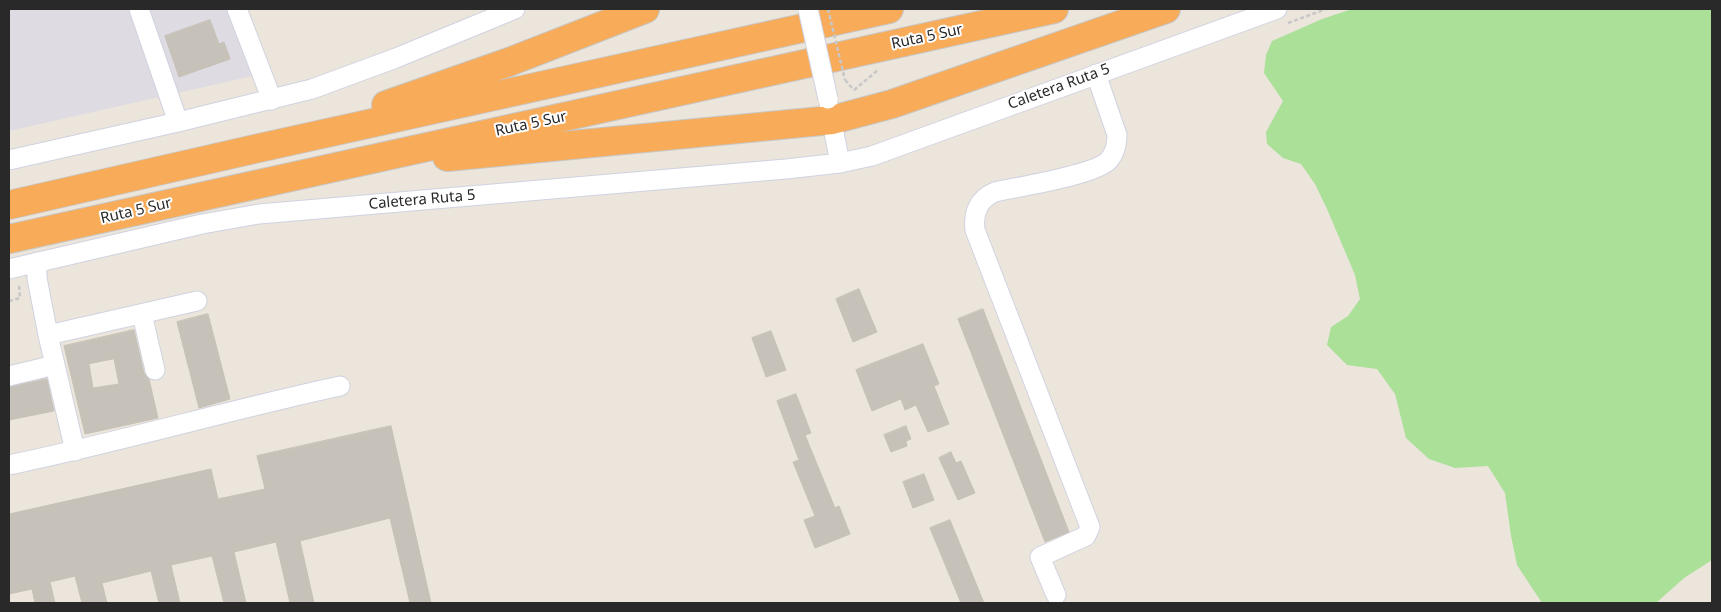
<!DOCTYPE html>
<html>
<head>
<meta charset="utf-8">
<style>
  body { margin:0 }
  #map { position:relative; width:1721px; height:612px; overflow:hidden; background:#ebe5db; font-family:"Noto Sans",sans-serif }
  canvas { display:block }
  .frame { position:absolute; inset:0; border:10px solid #292929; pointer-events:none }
</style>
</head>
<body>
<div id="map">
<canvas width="1721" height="612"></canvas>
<div class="frame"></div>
</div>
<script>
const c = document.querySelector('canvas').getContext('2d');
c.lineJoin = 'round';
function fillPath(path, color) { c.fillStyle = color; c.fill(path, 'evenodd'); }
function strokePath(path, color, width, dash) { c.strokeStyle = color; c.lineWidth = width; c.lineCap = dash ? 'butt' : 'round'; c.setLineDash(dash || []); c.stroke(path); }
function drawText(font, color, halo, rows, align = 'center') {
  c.font = font + ' "Noto Sans",sans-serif'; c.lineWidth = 4; c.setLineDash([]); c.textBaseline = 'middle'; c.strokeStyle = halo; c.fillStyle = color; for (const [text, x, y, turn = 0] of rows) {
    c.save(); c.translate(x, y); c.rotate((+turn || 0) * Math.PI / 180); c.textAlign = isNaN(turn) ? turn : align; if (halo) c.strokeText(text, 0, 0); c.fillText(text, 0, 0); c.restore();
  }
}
fillPath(new Path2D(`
  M9,9h221l27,66 -248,56z`), '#dedbe3');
fillPath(new Path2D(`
  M1352,9h360v551l-28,18 -28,25h-114l-25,-38 -6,-29 -6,-43 -17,-27 -33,2 -26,-9 -23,-21 -11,-44 -18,-25 -30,-4 -20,-20 4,-18 17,-11 12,-17 -5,-24 -28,-66 -12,-25 -14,-20 -18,-6 -16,-14 -1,-12 17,-31 -19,-28 2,-18 6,-14 50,-22z`), '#abe099');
const building = new Path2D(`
  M210,20l9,24 5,-2 6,17 -51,18 -14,-41z
  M859,289l18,43 -24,10 -17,-43z
  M983,309l86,223 -24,10 -87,-223z
  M208,314l22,85 -31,9 -22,-86z
  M134,330l10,43 5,6 9,39 -73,16 -21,-88zM114,359l5,25 -26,4 -4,-24z
  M771,331l15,39 -20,7 -14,-39z
  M923,344l16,40 -5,2 15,38 -21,8 -12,-27 -11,5 -4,-11 -29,12 -16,-41z
  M47,379l7,32 -45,9v-33z
  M796,394l15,39 -6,2 30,73 4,-2 11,28 -35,14 -11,-28 11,-4 -22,-54 6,-2 -22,-59z
  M391,426l40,177h-21l-20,-85 -90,23 14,62h-24l-14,-61 -42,10 12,51h-22l-12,-47 -41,9 9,38h-21l-8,-32 -49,12 5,20h-25l-7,-27 -25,6 5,21h-20l-3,-14 -23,5v-80l202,-45 7,30 47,-10 -8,-33z
  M906,426l5,13 -5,2 1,5 -16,6 -7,-17z
  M951,452l5,11 5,-2 14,32 -17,7 -19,-42z
  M924,474l10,26 -21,8 -10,-26z
  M950,520l34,83h-23l-31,-75z`);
fillPath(building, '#c6c2ba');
strokePath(building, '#c6c1b5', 1);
const minor = new Path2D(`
  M139,9l39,113
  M237,9l35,91
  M829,108l11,55
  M9,160l169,-38 134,-33 84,-31 119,-49
  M37,262v16l11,57 27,116
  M9,269l193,-45 57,-10 527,-45 54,-6 32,-7 405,-147
  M142,314l13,56
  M48,335l149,-34
  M9,376l46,-11
  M9,465c111,-23 220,-55 331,-79
  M1056,595l-16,-38 46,-21 4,-9 -115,-297c-2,-17 3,-31 20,-38 22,-5 101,-17 114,-32 6,-7 8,-16 8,-25l-21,-61`);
const highway = new Path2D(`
  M386,105l123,-43 136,-53
  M447,157l385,-37 60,-16 274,-95
  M9,205l250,-57 630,-139
  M9,239l1045,-230`);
strokePath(minor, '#d0d2e1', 21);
strokePath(highway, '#c7c7c7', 30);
strokePath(new Path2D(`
  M1288,23l38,-14
  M845,80l9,10
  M854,90l24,-20
  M9,301l11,-3 -1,-14`), '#c7c7c7', 2.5, [4, 2.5]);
strokePath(minor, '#fff', 19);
strokePath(highway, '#f8ab58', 28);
const minorBridge = new Path2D(`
  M808,9l20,90`);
strokePath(minorBridge, '#d0d2e1', 21, []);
strokePath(new Path2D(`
  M828,9l17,71`), '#c7c7c7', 2.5, [4, 2.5]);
strokePath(minorBridge, '#fff', 19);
drawText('15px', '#292929', '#fff', [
  ["Ruta 5 Sur",927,37,-12],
  ["Caletera Ruta 5",1059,87,-20],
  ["Ruta 5 Sur",531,124,-12],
  ["Caletera Ruta 5",422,200,-5],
  ["Ruta 5 Sur",136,211,-13]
]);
</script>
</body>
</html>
